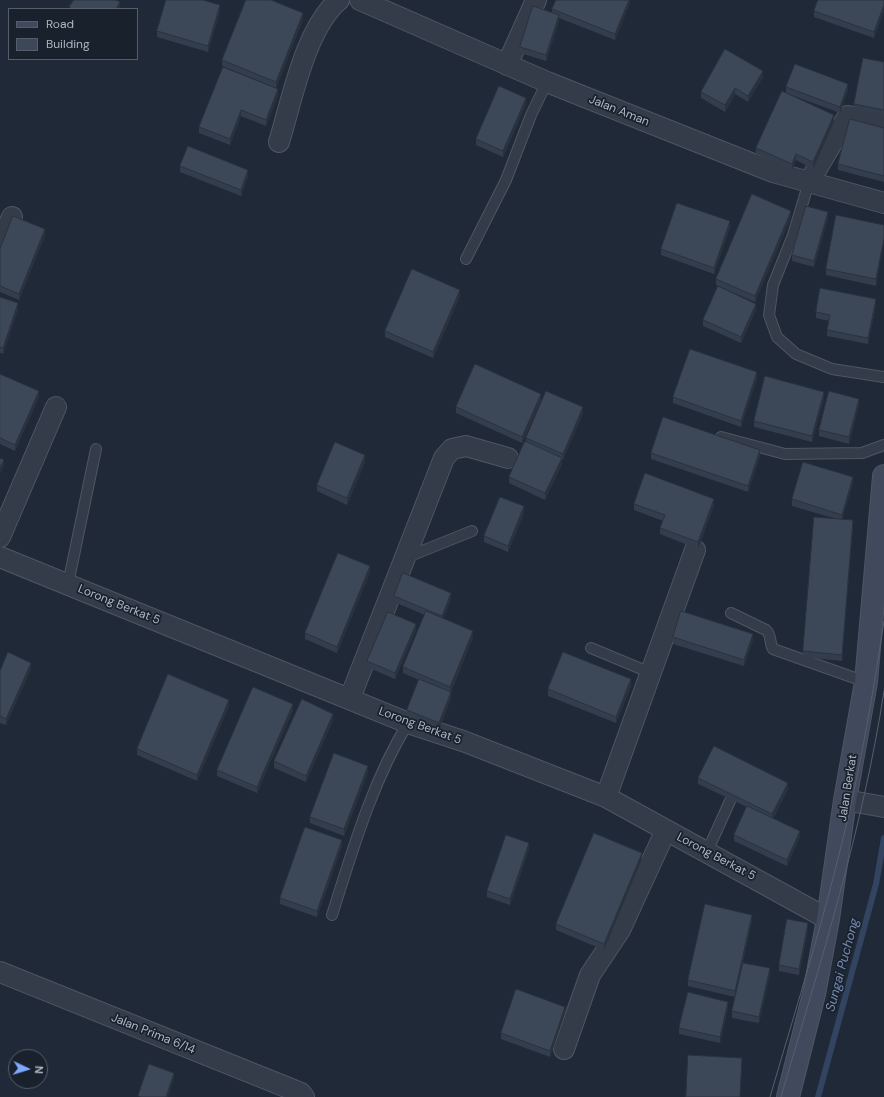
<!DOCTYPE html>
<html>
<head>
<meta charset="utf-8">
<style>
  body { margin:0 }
  #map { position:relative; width:884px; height:1097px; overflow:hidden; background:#202938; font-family:"DM Sans",sans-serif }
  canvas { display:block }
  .legend { position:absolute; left:8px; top:8px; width:130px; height:52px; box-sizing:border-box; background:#19212d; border:1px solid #555d6a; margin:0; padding:5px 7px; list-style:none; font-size:12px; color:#aeb6c5 }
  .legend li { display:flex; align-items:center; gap:8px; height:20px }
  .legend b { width:20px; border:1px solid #555d6a }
  .north { position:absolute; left:8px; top:1049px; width:40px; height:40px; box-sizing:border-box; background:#19212d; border:1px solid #555d6a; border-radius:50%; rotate:94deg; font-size:11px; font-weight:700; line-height:16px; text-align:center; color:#aeb6c5 }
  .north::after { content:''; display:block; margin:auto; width:14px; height:18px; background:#7ea9fa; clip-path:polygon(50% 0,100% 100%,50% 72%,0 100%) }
</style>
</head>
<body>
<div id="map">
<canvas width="884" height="1097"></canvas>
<ul class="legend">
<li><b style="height:5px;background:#414a5c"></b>Road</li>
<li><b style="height:11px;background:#3c4758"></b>Building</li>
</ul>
<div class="north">N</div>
</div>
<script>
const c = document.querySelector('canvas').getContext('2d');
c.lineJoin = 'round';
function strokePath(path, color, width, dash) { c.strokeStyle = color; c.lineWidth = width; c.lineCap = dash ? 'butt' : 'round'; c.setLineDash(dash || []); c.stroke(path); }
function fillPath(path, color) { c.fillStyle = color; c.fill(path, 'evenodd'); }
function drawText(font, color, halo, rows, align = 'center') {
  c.font = font + ' "DM Sans",sans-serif'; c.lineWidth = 3.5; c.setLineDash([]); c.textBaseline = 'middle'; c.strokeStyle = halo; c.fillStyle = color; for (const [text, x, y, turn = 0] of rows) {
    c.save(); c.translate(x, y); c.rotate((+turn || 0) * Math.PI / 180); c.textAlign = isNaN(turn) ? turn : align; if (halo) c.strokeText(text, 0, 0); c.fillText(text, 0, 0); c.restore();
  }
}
strokePath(new Path2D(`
  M818,1097l58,-213 8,-46`), '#334461', 6);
const lane = new Path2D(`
  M809,182l-16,53 -20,50 -4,30 8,22 19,17 36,15 52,8
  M466,259l40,-79 25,-65 16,-33
  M721,437l64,17 77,-1 22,-8
  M405,558l67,-27
  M68,584l28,-135
  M731,613l35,17c6,5 3,13 7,19l93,33
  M591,648l60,25
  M707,852l23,-51
  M332,915c21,-66 40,-133 76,-192`);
const street = new Path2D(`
  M360,0l187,82 226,90 111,31
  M507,65l29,-65
  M279,142c13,-42 26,-113 60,-142
  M809,182l39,-66 36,7
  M0,243l12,-26
  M0,537l56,-130
  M0,557l408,166 55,18 143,56 222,122
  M350,698l94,-240 8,-9 14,-3 42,12
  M606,797l89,-247
  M845,800l39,7
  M0,972l301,121 3,4
  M564,1049l26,-74 30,-45 46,-100`);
const secondary = new Path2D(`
  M788,1097l26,-103 14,-75 17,-119 21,-118 18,-206`);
strokePath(lane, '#4e5663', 12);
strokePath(street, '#4e5663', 22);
strokePath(secondary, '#4e5663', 24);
strokePath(lane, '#343b49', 10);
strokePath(street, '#343b49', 20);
strokePath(secondary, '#414a5c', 22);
strokePath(new Path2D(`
  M770,1097c29,-99 60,-197 82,-297 13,-60 23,-119 32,-179
  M781,1097c39,-134 82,-268 103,-406`), '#555f70', 1);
fillPath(new Path2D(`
  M630,0v3l-15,37 -56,-22v3l-13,40 -26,-8v-6l32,-35v-3z
  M884,0v11l-10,27 -60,-21v-6z
  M220,11l-12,41 -51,-15v-6z
  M303,19l-27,69 -54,-22v-6z
  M884,62v54l-30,-6v-6z
  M763,77l-15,25 -13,-8 -10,18 -24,-14v-6z
  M786,87l62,3 -8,23 -54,-20 48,29 -21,47 -17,-9 -4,10 -36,-16v-6l30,-55z
  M278,95l-12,31 -25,-10 -11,29 -31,-12v-6z
  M526,104l-23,53 -27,-12v-6z
  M884,128v54l-46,-12v-6z
  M180,166l68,10 -7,20 -61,-24z
  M791,217l-36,85 -39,-17v-6z
  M828,218l-14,49 -22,-6v-6z
  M884,225l-8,61 -50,-11v-6z
  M730,227l-16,47 -53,-19v-6z
  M45,235l-26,65 -19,-8v-43z
  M460,296l-27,62 -48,-21v-6z
  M0,297l18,12 -15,45 -3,-1z
  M876,305l-8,39 -41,-8v-6l2,-9 -13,-3v-6z
  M756,310l-15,33 -38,-17v-6z
  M0,374l39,23 -24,54 -15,-7z
  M757,378l-16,49 -68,-24v-6z
  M824,398l-12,44 -58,-15v-6z
  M541,401l-19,42 -66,-30v-6z
  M859,405l-10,39 -30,-8v-6z
  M583,413l-20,47 -1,-1v5l-17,36 -36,-17v-6l17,-35v-4z
  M651,453l109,3 -12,36 -97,-33z
  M365,462l-18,43 -30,-14v-6z
  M853,483l-11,36 11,7 -11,135 -39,-4v-6l30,-133 -41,-12v-7z
  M634,504l80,1 -16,44 -38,-15v-6l3,-7 -29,-11z
  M524,513l-16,39 -24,-10v-6z
  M370,572l-33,81 -32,-14v-6z
  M394,596l57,3 -8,20 30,18 -22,55v6l-12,31 -32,-13v-6l12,-30 -16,-7v-6l22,-52 -31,-13z
  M416,630l-21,49 -28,-12v-6z
  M673,637l80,3 -9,26 -71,-22z
  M31,669l-25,56 -6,-2v-52z
  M631,686l-15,37 -68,-27v-7z
  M229,706l-32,75 -60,-26v-6z
  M293,710l-36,83 -40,-17v-6z
  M333,720l-27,62 -32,-14v-7z
  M368,772l-24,64 -34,-13v-6z
  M698,778l90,11 -15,30 27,18 -13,29 -53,-25v-6l13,-28 -49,-23z
  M342,846l-25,71 -37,-13v-6z
  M529,849l-19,56 -23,-8v-6z
  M642,859l-38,91 -48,-20v-6z
  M752,921l-17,76 -47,-11v-6z
  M808,929l-9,46 -20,-4v-6z
  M770,974l-11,49 -27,-5v-7z
  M728,1008l-8,35 -41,-9v-6z
  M565,1013l-15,44 -49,-18v-6z`), '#343d4c');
fillPath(new Path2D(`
  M629,0h1v3l-15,37v-6z
  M120,2v7h-4z
  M220,5v6l-12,41v-6z
  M884,5v6l-10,27v-6z
  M303,13v6l-27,69v-6z
  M559,15v6l-13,40v-6z
  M763,71v6l-15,25v-6z
  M848,84v6l-8,23v-6z
  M735,88v6l-10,18v-7z
  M278,89v6l-12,31v-6z
  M526,98v6l-23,53v-6z
  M241,110v6l-11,29v-6z
  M834,115v7l-21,47v-7z
  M796,154v6l-4,10v-6z
  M248,170v6l-7,20v-6z
  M791,211v6l-36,85v-6z
  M828,212v6l-14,49v-6z
  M730,221v6l-16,47v-6z
  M45,229v6l-26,65v-6z
  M884,238v6l-8,42v-7z
  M460,290v6l-27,62v-6z
  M876,299v6l-8,39v-6z
  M18,303v6l-15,45v-6z
  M756,304v6l-15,33v-6z
  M757,372v6l-16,49v-6z
  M39,391v6l-24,54v-6z
  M824,392v6l-12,44v-6z
  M541,394v7l-19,42v-6z
  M859,399v6l-10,39v-7z
  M583,407v6l-20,47v-6z
  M760,450v6l-12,36v-6z
  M365,455v7l-18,43v-7z
  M562,458v6l-17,36v-7z
  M4,460v6l-4,8v-6z
  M853,477v6l-11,38v-6z
  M714,499v6l-16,44v-7z
  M524,506v7l-16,39v-6z
  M853,520v6l-11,135v-6z
  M370,566v6l-33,81v-6z
  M451,593v6l-9,23v-6z
  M416,624v6l-21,49v-6z
  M473,631v6l-23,56v-6z
  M753,634v6l-9,26v-6z
  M31,663v6l-25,56v-6z
  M631,679v7l-15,37v-6z
  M451,692v6l-12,31v-6z
  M229,700v6l-32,75v-6z
  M293,704v6l-36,83v-6z
  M333,714v6l-27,62v-6z
  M368,766v6l-24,64v-7z
  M788,783v6l-16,31v-6z
  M800,831v6l-13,29v-6z
  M342,840v6l-25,71v-6z
  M529,843v6l-19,56v-6z
  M642,853v6l-38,91v-6z
  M752,915v6l-17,76v-6z
  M808,923v6l-9,46v-6z
  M770,968v6l-11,49v-6z
  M728,1002v6l-8,35v-6z
  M565,1007v6l-15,44v-6z
  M174,1073v6l-6,18h-2z`), '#2a323e');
const building = new Path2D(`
  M74,0h42l4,2 -4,7h-44l-3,-2z
  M166,0h37l17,5 -12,41 -51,-15z
  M246,0h25l32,13 -27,69 -54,-22z
  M556,0h73l-14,34 -63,-25z
  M818,0h66v5l-10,27 -60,-21z
  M533,6l26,9 -13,40 -26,-8z
  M725,49l38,22 -15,25 -13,-8 -10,17 -24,-13z
  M863,58l21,4v48l-30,-6z
  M795,64l53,20 -8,23 -54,-20z
  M223,67l55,22 -12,31 -25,-10 -11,29 -31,-12z
  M499,86l27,12 -23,53 -27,-12z
  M782,91l52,24 -21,47 -17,-8 -4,10 -36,-16z
  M850,119l34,9v48l-46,-12z
  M188,146l60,24 -7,20 -61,-24z
  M752,194l39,17 -36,85 -39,-17z
  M677,203l53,18 -16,47 -53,-19z
  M806,206l22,6 -14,49 -22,-6z
  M836,215l48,10v13l-8,41 -50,-10z
  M13,216l32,13 -26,65 -19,-8v-37z
  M412,269l48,21 -27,62 -48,-21z
  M718,286l38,18 -15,33 -38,-17z
  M820,288l56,11 -8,39 -41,-8 3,-15 -14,-3z
  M0,297l18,6 -15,45 -3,-1z
  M690,349l67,23 -16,49 -68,-24z
  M475,364l66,30 -19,43 -66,-30z
  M0,374l39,17 -24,54 -15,-7z
  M765,376l59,16 -12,44 -58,-15z
  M546,391l37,16 -20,47 -37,-16z
  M829,391l30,8 -10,38 -30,-7z
  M663,417l97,33 -12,36 -97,-33z
  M525,441l37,17 -17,35 -36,-16z
  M335,442l30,13 -18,43 -30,-13z
  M0,458l4,2 -4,8z
  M803,462l50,15 -11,38 -50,-16z
  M645,473l69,26 -16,43 -38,-14 5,-13 -31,-11z
  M500,497l24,9 -16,40 -24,-10z
  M814,517l39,3 -11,135 -39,-4z
  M338,553l32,13 -33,81 -32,-14z
  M403,573l48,20 -9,23 -48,-20z
  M426,611l47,20 -23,56 -47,-20z
  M681,611l72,23 -9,26 -71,-23z
  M388,612l28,12 -21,49 -28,-12z
  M8,652l23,11 -25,56 -6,-3v-45z
  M563,652l68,27 -15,38 -68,-28z
  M168,674l61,26 -32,75 -60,-26z
  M419,679l32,13 -12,31 -32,-13z
  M253,687l40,17 -36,83 -40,-17z
  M302,699l31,15 -27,62 -32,-15z
  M714,746l74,37 -16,31 -74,-36z
  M334,753l34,13 -24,63 -34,-12z
  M747,806l53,25 -13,29 -53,-25z
  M305,827l37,13 -25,71 -37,-13z
  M594,833l48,20 -38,91 -48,-20z
  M506,835l23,8 -19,56 -23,-8z
  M705,904l47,11 -17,76 -47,-11z
  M787,919l21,4 -9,46 -20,-4z
  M743,963l27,5 -11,49 -27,-6z
  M516,989l49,18 -15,44 -49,-18z
  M688,992l40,10 -8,35 -41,-9z
  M688,1055l54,3 -2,39h-54z
  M149,1064l25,9 -8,24h-25l-3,-1z`);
fillPath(building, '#3c4758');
strokePath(building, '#2a323e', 1);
drawText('12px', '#aeb6c5', '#19212d', [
  ["Jalan Aman",619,111,22],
  ["Lorong Berkat 5",119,605,22],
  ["Lorong Berkat 5",420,726,20],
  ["Jalan Berkat",848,788,-81],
  ["Lorong Berkat 5",716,857,28],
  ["Jalan Prima 6/14",153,1034,22]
]);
drawText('italic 13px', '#758baf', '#19212d', [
  ["Sungai Puchong",843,965,-75]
]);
</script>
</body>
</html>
